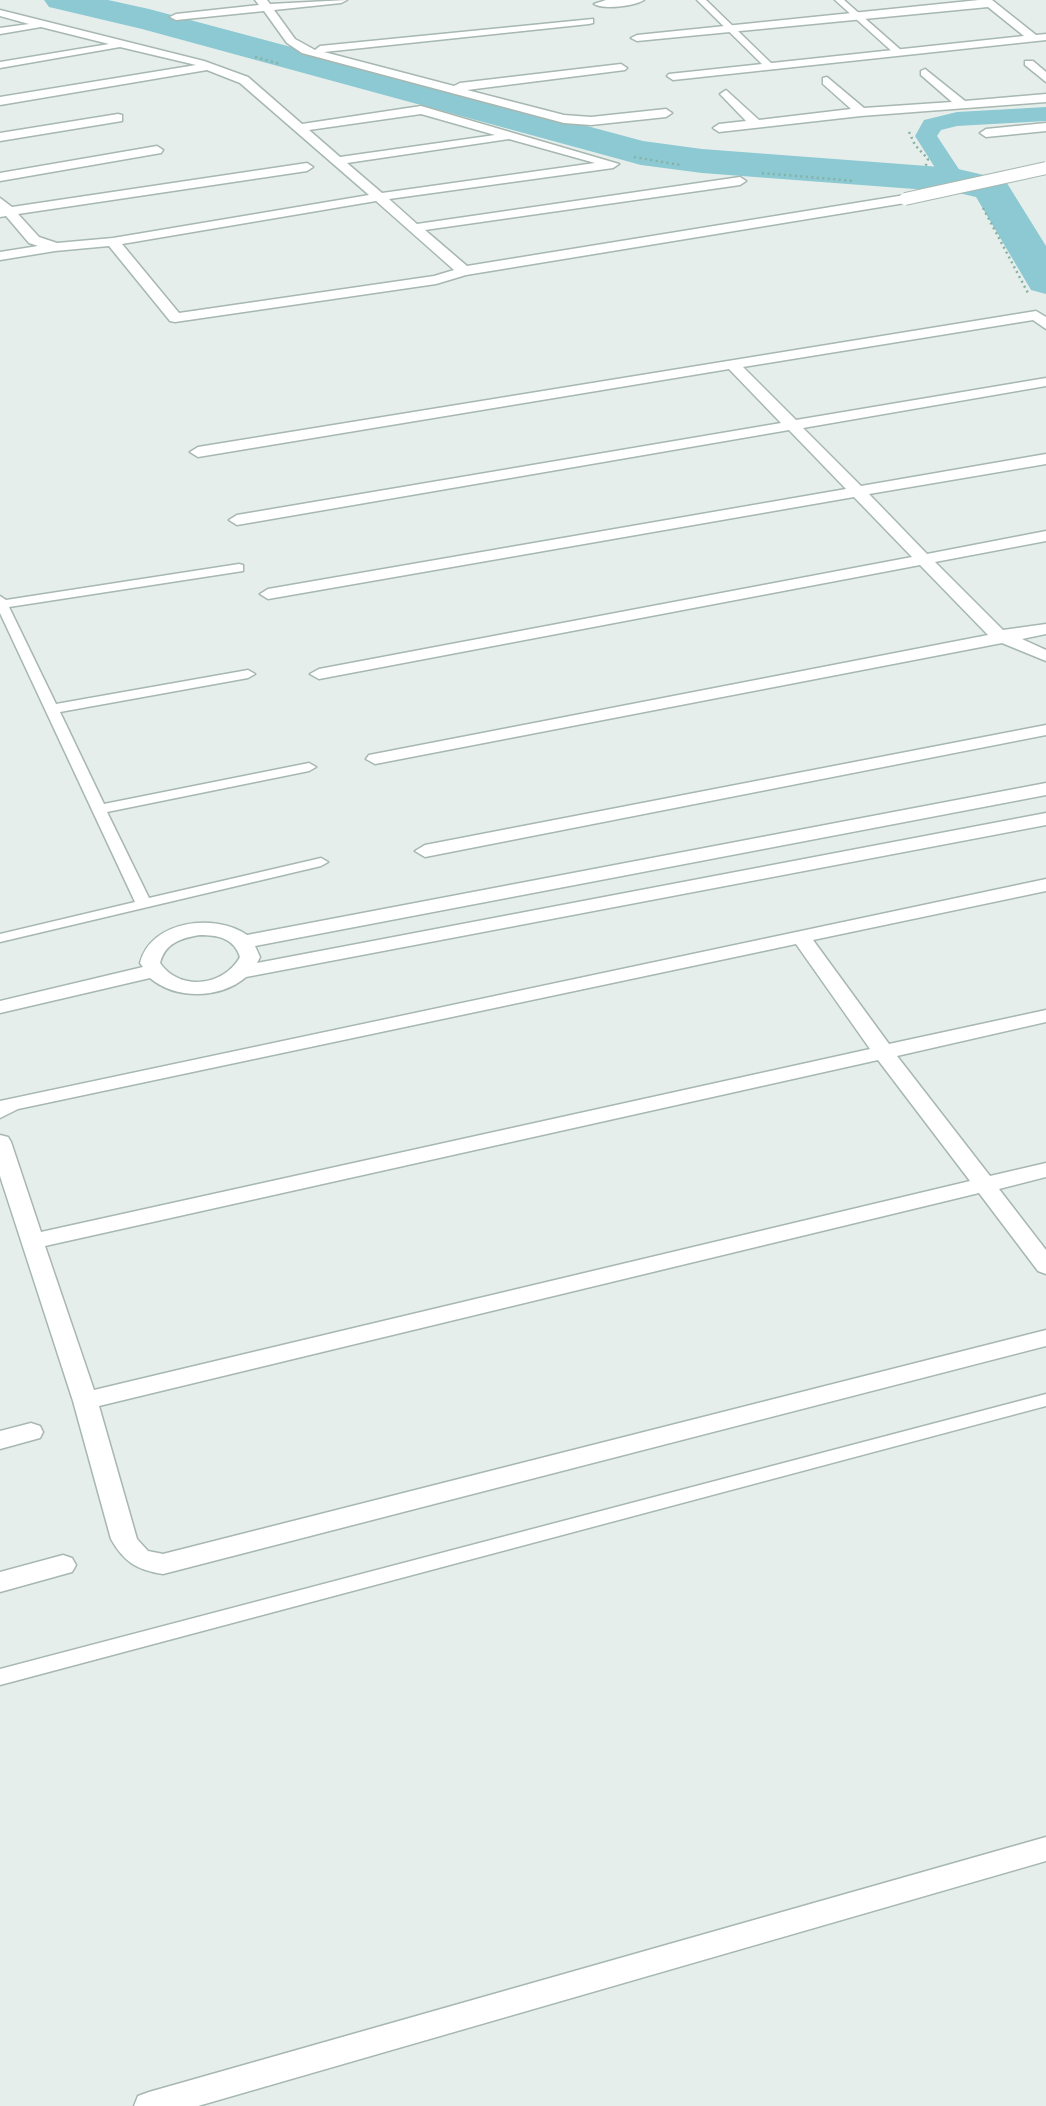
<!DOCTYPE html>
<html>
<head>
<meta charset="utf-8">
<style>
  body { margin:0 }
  canvas { display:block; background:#e5eeea }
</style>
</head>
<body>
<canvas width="1046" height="2106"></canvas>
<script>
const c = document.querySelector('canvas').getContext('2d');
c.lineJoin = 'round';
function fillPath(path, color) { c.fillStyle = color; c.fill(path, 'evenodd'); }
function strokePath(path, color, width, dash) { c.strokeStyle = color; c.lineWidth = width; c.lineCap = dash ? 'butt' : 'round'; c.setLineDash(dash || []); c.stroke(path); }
fillPath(new Path2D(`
  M1046,107v14l-89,5 -16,4 -4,6 29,44 -4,5h-16l-31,-49 9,-16 33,-8z`), '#8dc9d3');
fillPath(new Path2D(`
  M44,0h64l41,9 494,132 59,8 252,19 51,12 41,66v48l-15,-4 -55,-93 -22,-5 -252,-19 -61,-8 -499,-136 -93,-22z`), '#8dc9d3');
const lane = new Path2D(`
  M697,0h9l66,64v4h-6z
  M835,0h9l58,51v4h-6z
  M239,564l4,1v6l-234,36 47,97 192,-34 7,4 -7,4 -188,34 44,92 205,-41 7,4 -7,4 -202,41 42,86 172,-40 7,4 -7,4 -321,76v-8l135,-32 -135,-289v-17l6,4z
  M1046,1394v12l-1046,279v-16z`);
const street = new Path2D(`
  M255,0h12l3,4 77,-4 -6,3 -67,7 21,29 20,11 5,-4 273,-27v4l-4,1 -265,28 130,34 6,-3 161,-19 6,4 -2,2 -158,20 97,25 27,2 75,-8 6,4 -6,4 -75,8 -27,-2 -262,-70 -15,-10 -23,-32 -88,9 -6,-3 6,-3 83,-9z
  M606,0h38c-10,6 -40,10 -50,4z
  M979,0h13l44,35 10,-1v6l-373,40 -6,-4 2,-2 355,-38 -36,-29 -351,34 -6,-3 6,-3z
  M0,10l204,51 44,16 54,47 119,-18 198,58 -6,4 -224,31 28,25 323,-47 6,4 -6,4 -315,45 42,36 438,-71 6,4 -6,4 -439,72 -30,9 -261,38 -5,-1 -61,-75 -54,5 -55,9v-8l38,-6 -9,-3 -23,-27 -6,1v-19l12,9 295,-44 6,4 -6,4 -289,43 21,23 18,6 56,-5 256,-43 -129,-112 -33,-13 -207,35v-8l196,-32 -76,-18 -120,21v-6l109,-18 -68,-17 -41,7v-6l29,-4 -29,-8zM421,114l74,21 -155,22 -31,-27zM509,139l86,24 -213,30 -35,-30zM376,201l78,69 -20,6 -255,37 -57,-69z
  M1025,61h8l13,11v10l-21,-17z
  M925,69l40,32 81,-7v8l-185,14 -142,16 -6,-4 6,-4 27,-3 -26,-27 6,-4 33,30 92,-11 -28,-25v-6l4,-1 37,31 88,-6 -31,-27v-4z
  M118,114l4,1v6l-122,20v-8z
  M1046,123v8l-60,6 -6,-4 6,-4z
  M157,146l6,4 -2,3 -161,28v-8z
  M1036,311l10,6v12l-13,-9 -290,47 53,53 250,-42v8l-243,42 58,58 185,-32v10l-177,30 58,60 119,-23v10l-111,21 68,68 43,-6v10l-24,5 24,11v11l-44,-18 -627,121 -9,-5 3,-4 619,-120 -68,-70 -601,114 -9,-5 9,-5 593,-112 -58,-60 -586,102 -8,-5 8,-5 578,-100 -57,-59 -552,95 -8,-5 8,-5 544,-92 -52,-54 -531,88 -8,-5 8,-5z
  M1046,725v10l-621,122 -10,-6 10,-6z
  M1046,783v12l-791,151 5,11 -3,6 789,-150v12l-800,152c-26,22 -70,23 -96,1l-150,35v-12l143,-34 -3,-4c11,-43 75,-50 107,-28zM200,935c18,0 34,3 40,22 -16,29 -60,35 -80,6 5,-20 21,-25 40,-28z
  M1046,879v12l-233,49 76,104 157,-34v12l-149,34 93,120 56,-13v14l-47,12 47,61v24l-8,-3 -59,-78 -880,213 38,133 11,12 15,3 883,-224v16l-883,228c-26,-4 -39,-12 -52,-35l-38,-138 -73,-225v-41l8,2 3,5 30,90 829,-183 -74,-105 -778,165 -18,9v-17zM878,1060l92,121 -876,209 -49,-144z
  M31,1423l9,3 3,6 -3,6 -40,11v-18z
  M63,1555l9,3 4,7 -4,7 -72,20v-20z
  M1046,1837v24l-848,245h-64l4,-10 11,-4z`);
strokePath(lane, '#a7b7b1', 3);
strokePath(street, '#a7b7b1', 3);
strokePath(new Path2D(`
  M255,57l25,7
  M909,132l6,13 13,14 -3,9
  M634,157l46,8
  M762,173l92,8
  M983,208l45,85`), '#85b2a4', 2.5, [2, 3.5]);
fillPath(lane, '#fff');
fillPath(street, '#fff');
const streetBridge = new Path2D(`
  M905,199l141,-31`);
strokePath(streetBridge, '#a7b7b1', 14, []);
strokePath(streetBridge, '#fff', 12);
</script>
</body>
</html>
